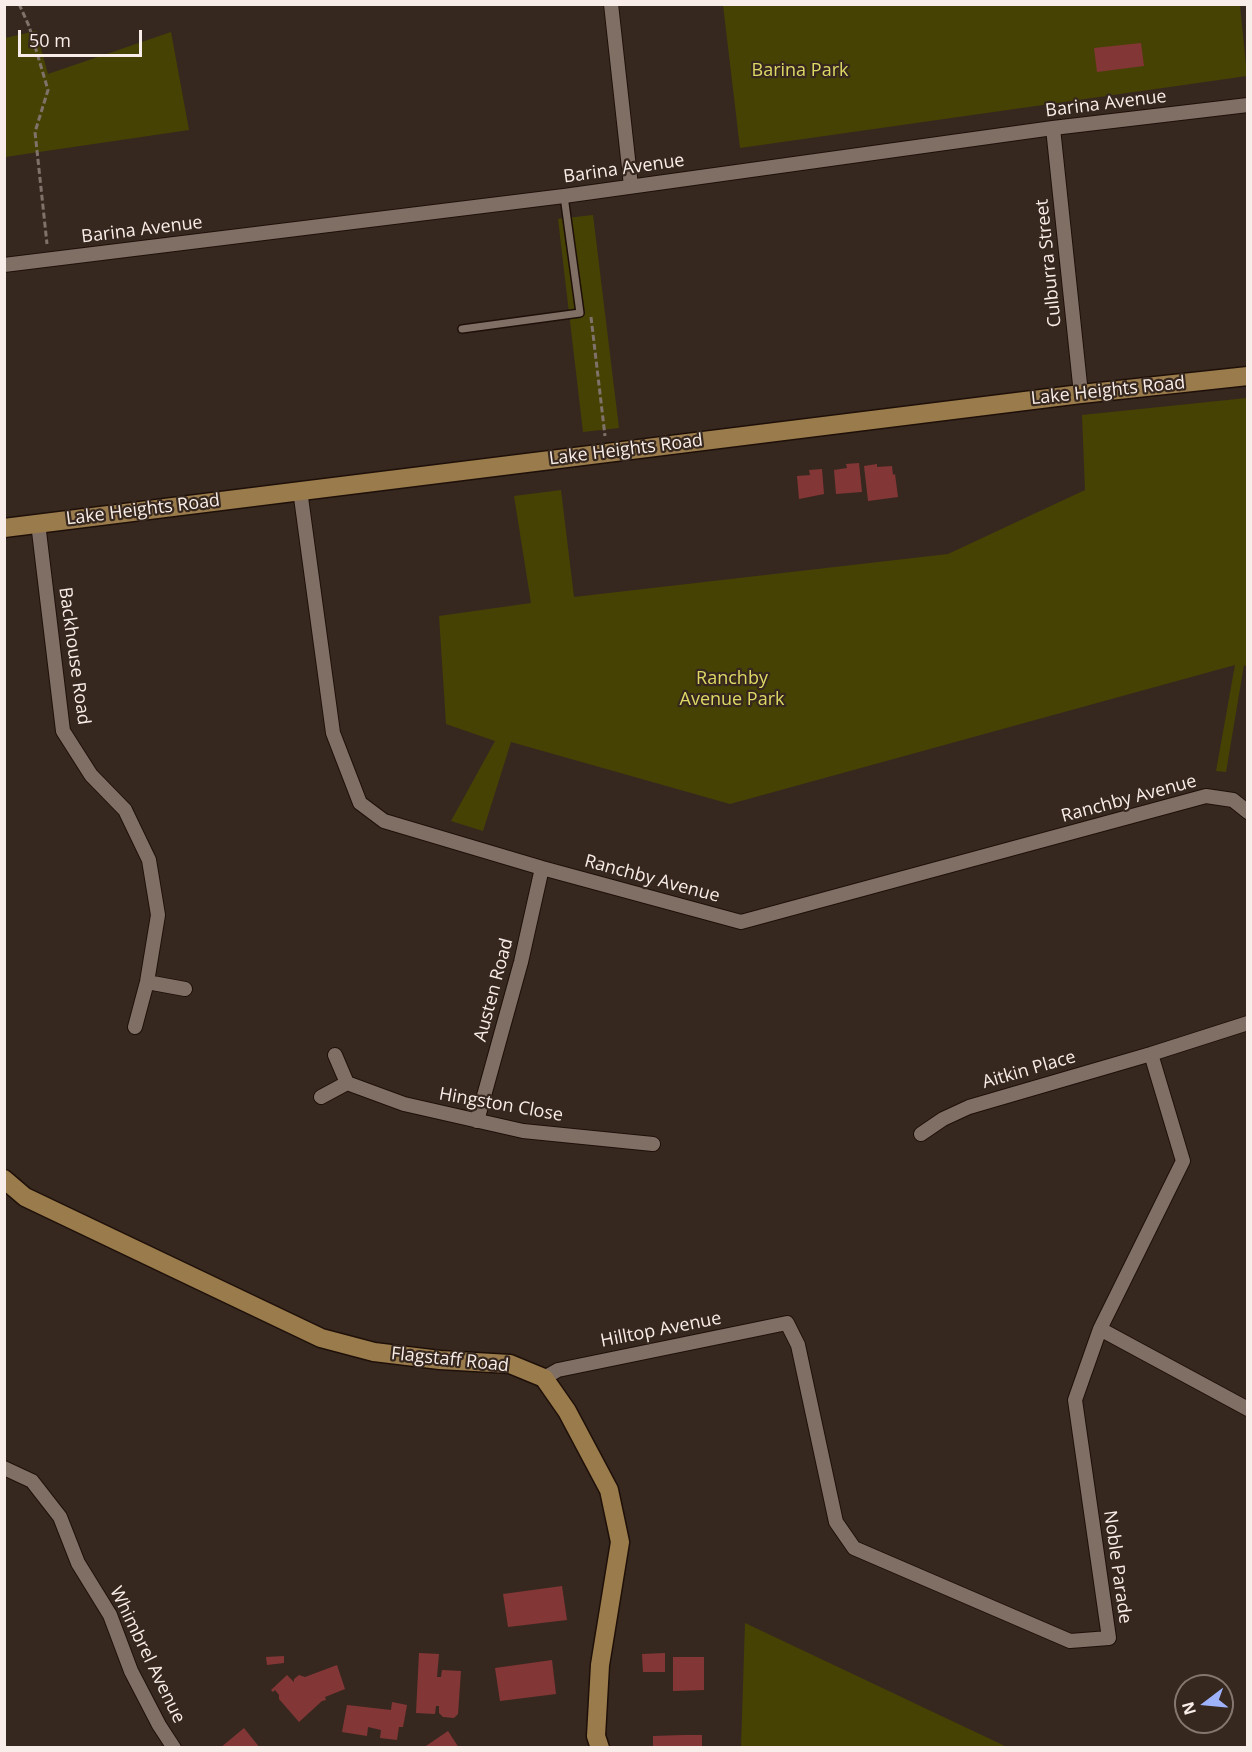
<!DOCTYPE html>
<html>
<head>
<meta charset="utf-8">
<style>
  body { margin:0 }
  #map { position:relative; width:1252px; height:1752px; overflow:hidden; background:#37281f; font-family:"Open Sans",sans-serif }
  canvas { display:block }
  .frame { position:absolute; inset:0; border:6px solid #f8ede8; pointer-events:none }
  .north { position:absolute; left:1174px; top:1674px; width:60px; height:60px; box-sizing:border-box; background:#37281f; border:2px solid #84776f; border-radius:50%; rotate:254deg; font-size:16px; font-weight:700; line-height:24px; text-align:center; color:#f8ede8 }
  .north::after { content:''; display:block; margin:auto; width:21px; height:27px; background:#9fb3fd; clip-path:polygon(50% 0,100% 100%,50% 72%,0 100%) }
  .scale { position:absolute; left:18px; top:30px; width:124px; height:27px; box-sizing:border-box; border:3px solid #f8ede8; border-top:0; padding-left:8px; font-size:18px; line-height:21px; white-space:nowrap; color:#f8ede8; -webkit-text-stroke:4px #37281f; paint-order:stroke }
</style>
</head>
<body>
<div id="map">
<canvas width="1252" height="1752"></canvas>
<div class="frame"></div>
<div class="north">N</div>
<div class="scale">50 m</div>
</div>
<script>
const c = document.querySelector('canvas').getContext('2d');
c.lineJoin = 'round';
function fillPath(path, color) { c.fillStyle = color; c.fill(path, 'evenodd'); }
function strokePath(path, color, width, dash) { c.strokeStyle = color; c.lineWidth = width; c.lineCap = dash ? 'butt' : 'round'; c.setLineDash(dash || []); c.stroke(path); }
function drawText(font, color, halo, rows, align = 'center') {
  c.font = font + ' "Open Sans",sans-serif'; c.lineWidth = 4.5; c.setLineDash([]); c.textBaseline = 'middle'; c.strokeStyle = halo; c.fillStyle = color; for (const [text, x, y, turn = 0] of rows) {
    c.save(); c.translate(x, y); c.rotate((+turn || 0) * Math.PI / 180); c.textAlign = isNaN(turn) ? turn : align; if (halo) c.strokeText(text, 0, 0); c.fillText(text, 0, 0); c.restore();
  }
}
fillPath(new Path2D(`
  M723,5h517l7,71 -507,72z
  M36,31l12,43 123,-42 18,98 -184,27v-119z
  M593,215l26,213 -36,4 -25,-213z
  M1247,398v269l-3,-2 -18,107 -10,-1 19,-106 -505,139 -219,-62 -28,89 -32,-10 44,-80 -49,-17 -7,-108 92,-13 -17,-107 47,-6 13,107 374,-43 137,-64 -3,-75z
  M745,1623l262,124h-266z`), '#464203');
fillPath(new Path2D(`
  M1141,43l3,23 -47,6 -3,-24z
  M859,463l3,29 -26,2 -2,-24 13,-2 -1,-4z
  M877,464v3l15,-1 1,9 2,-1 3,23 -30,4 -4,-35z
  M822,469l2,25 -25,5 -2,-23 13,-1 -1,-5z
  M562,1586l5,34 -59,7 -5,-33z
  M419,1653l20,1 -2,23h4l1,-7 19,1 -3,43 -4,4 -11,-1 -4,-4v-7h-3l-1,8 -19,-1z
  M665,1653v19h-22l-1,-18z
  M284,1656v7l-17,2 -1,-8z
  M673,1657h31v33l-31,1z
  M552,1660l4,34 -56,7 -5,-33z
  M337,1665l8,24 -20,8 1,3 -4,1 -23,21 -20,-23v-4l-4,-5 -2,2 -2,-2 16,-15 7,7v-3l5,-4 6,2z
  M392,1702l15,3 -4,22h-4l-2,13 -17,-2 1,-8 -13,-3 -1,9 -25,-4 5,-27 44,5z
  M244,1728l16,20h-40z
  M448,1731l11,17h-36z
  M684,1735h18v13h-49v-12z`), '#833636');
const lane = new Path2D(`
  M462,329l118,-16 -16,-117`);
const street = new Path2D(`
  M611,4l20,182
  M1053,128l28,266
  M4,265l560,-69 489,-68 195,-23
  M300,490l33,243 27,70 24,18 158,47 199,54 465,-126 27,4 15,12
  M38,523l25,208 28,44 34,35 24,50 9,55 -11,67 -12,45
  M147,982l38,7
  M335,1055l12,28 57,21 119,27 130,13
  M321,1097l26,-14
  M477,1121l44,-159 21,-94
  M921,1134l22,-15 26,-12 182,-53 97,-31
  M1100,1329l148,80
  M544,1378l14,-8 229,-47 11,22 38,177 18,26 216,93 39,-3 -34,-238 25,-71 83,-168 -32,-107
  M4,1468l28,13 28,36 18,46 32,52 21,56 28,54 15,23`);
const secondary = new Path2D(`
  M4,528l1077,-134 167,-18
  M4,1179l21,18 296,141 53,14 66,8 70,4 34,14 23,33 42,79 11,52 -20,123 -4,71 4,12`);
strokePath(lane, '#1e1009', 10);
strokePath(street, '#1e1009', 16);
strokePath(secondary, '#1e1009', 21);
strokePath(new Path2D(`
  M19,4l10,22 19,64 -13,42 12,112
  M591,317l14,119`), '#80726b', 3, [6, 3]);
strokePath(lane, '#806f65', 7);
strokePath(street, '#806f65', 14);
strokePath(secondary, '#9a7b4b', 18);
drawText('18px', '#ded865', '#37281f', [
  ["Barina Park",800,71],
  ["Ranchby",732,679],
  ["Avenue Park",732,700]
]);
drawText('18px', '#f8ede8', '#37281f', [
  ["Barina Avenue",1106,104,-7],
  ["Barina Avenue",624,169,-8],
  ["Barina Avenue",142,230,-7],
  ["Culburra Street",1049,263,-96],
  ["Lake Heights Road",1108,391,-6],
  ["Lake Heights Road",626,450,-7],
  ["Lake Heights Road",143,510,-7],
  ["Backhouse Road",74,656,82],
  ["Ranchby Avenue",1129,799,-15],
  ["Ranchby Avenue",652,879,15],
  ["Austen Road",494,990,-75],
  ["Aitkin Place",1029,1070,-16],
  ["Hingston Close",501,1105,10],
  ["Hilltop Avenue",661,1330,-11],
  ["Flagstaff Road",450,1360,6],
  ["Noble Parade",1117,1567,82],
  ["Whimbrel Avenue",147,1655,64]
]);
</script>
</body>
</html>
